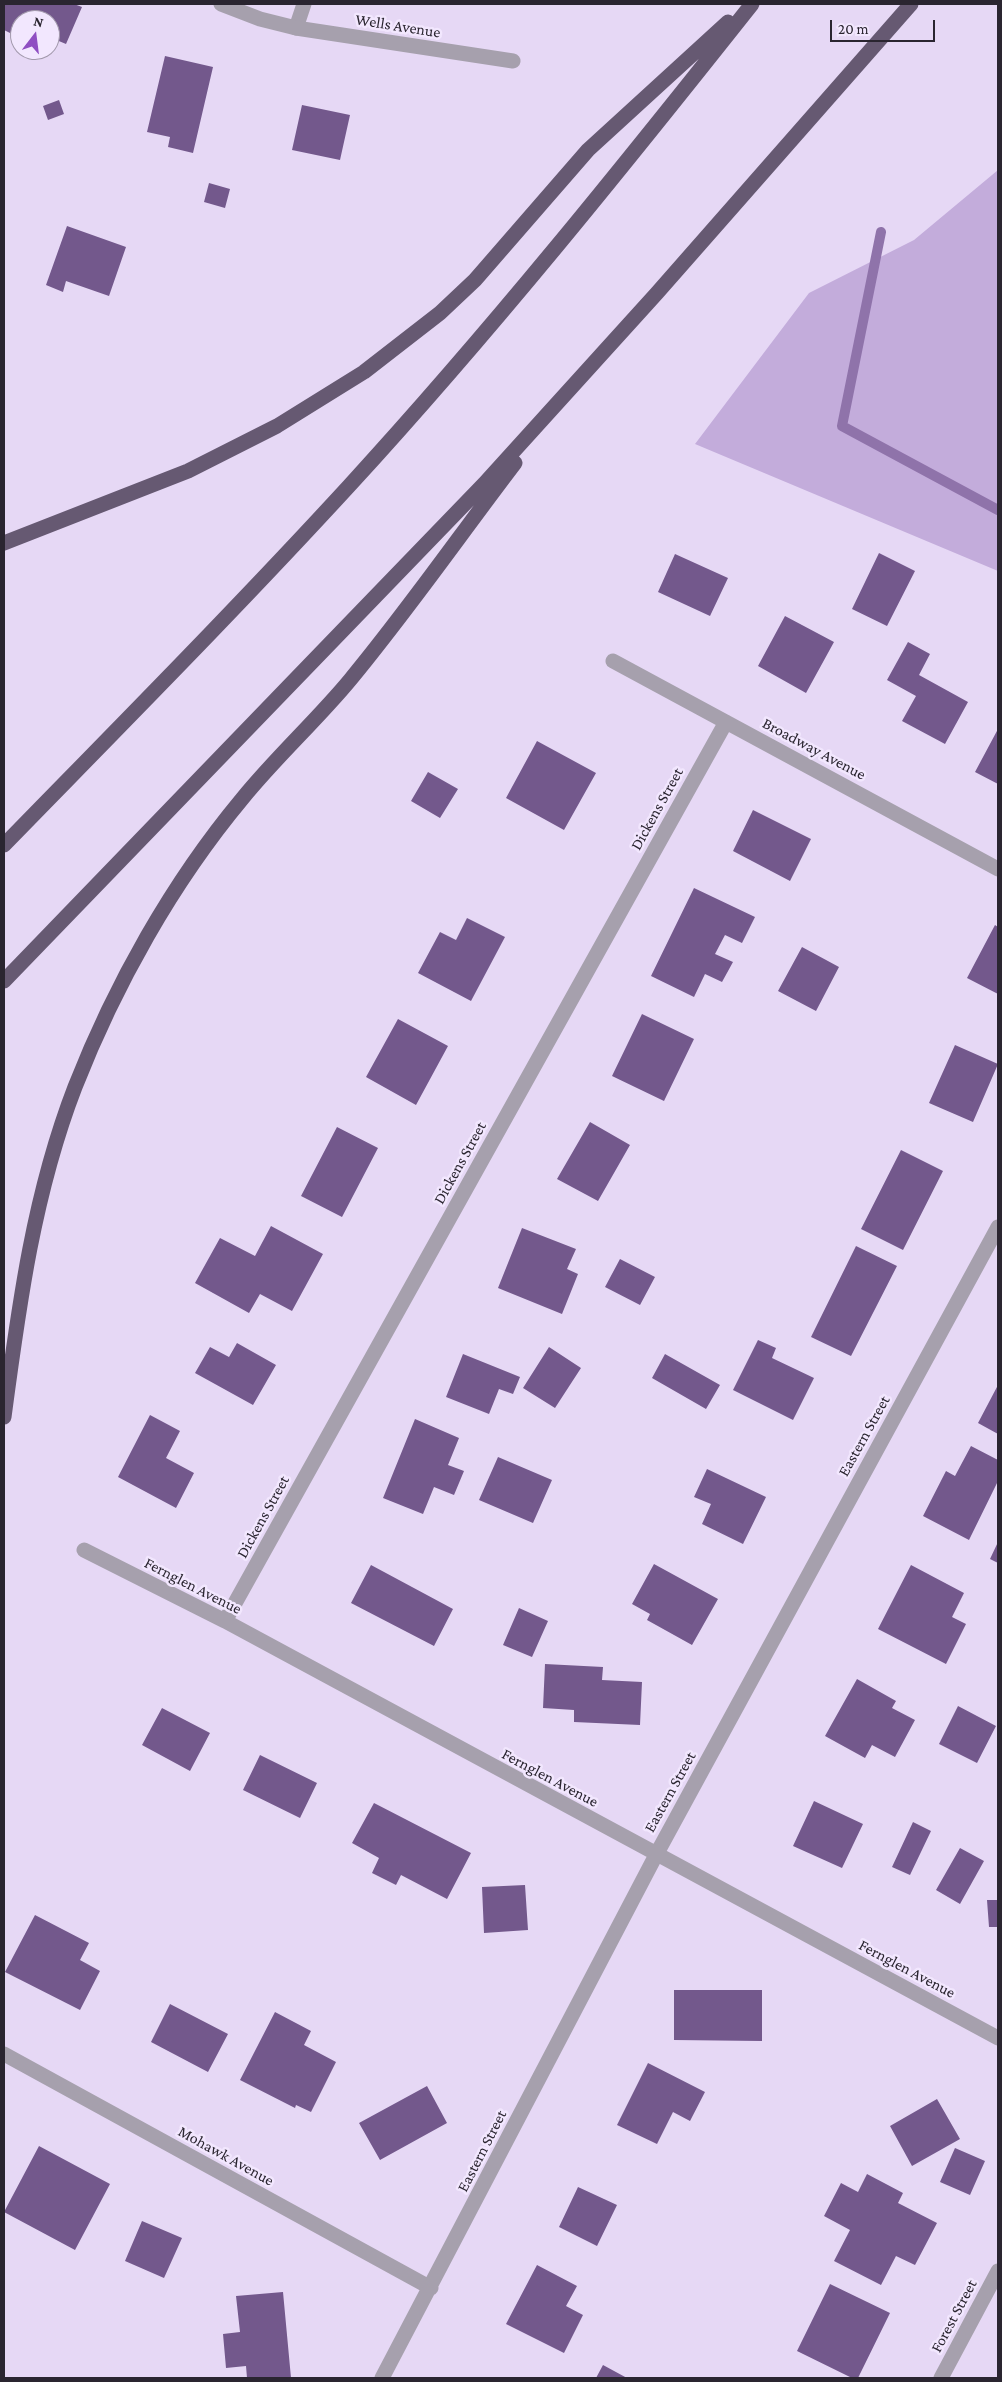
<!DOCTYPE html>
<html>
<head>
<meta charset="utf-8">
<style>
  body { margin:0 }
  #map { position:relative; width:1002px; height:2382px; overflow:hidden; background:#e6d8f5; font-family:"Crimson Pro",serif }
  canvas { display:block }
  .frame { position:absolute; inset:0; border:5px solid #2a2530; pointer-events:none }
  .north { position:absolute; left:10px; top:10px; width:50px; height:50px; box-sizing:border-box; background:#f2e7fe; border:1px solid #a299ac; border-radius:50%; rotate:15deg; font-size:14px; font-weight:700; line-height:20px; text-align:center; color:#2a2530 }
  .north::after { content:''; display:block; margin:auto; width:18px; height:22px; background:#8f4ec2; clip-path:polygon(50% 0,100% 100%,50% 72%,0 100%) }
  .scale { position:absolute; left:830px; top:20px; width:105px; height:22px; box-sizing:border-box; border:2px solid #2a2530; border-top:0; padding-left:6px; font-size:15px; line-height:18px; white-space:nowrap; color:#2a2530; -webkit-text-stroke:4px #f2e7fe; paint-order:stroke }
</style>
</head>
<body>
<div id="map">
<canvas width="1002" height="2382"></canvas>
<div class="frame"></div>
<div class="north">N</div>
<div class="scale">20 m</div>
</div>
<script>
const c = document.querySelector('canvas').getContext('2d');
c.lineJoin = 'round';
function fillPath(path, color) { c.fillStyle = color; c.fill(path, 'evenodd'); }
function strokePath(path, color, width, dash) { c.strokeStyle = color; c.lineWidth = width; c.lineCap = dash ? 'butt' : 'round'; c.setLineDash(dash || []); c.stroke(path); }
function drawText(font, color, halo, rows, align = 'center') {
  c.font = font + ' "Crimson Pro",serif'; c.lineWidth = 5; c.setLineDash([]); c.textBaseline = 'middle'; c.strokeStyle = halo; c.fillStyle = color; for (const [text, x, y, turn = 0] of rows) {
    c.save(); c.translate(x, y); c.rotate((+turn || 0) * Math.PI / 180); c.textAlign = isNaN(turn) ? turn : align; if (halo) c.strokeText(text, 0, 0); c.fillText(text, 0, 0); c.restore();
  }
}
fillPath(new Path2D(`
  M998,170v401l-303,-127 114,-151 105,-53z`), '#c3acdb');
strokePath(new Path2D(`
  M881,232l-39,194 156,84`), '#8f73aa', 10);
fillPath(new Path2D(`
  M4,4h70l8,3 -16,37 -12,-5 -4,11v-30h-30v18l-16,-8z
  M165,56l48,11 -20,86 -25,-6 2,-10 -23,-5z
  M59,100l5,14 -16,6 -5,-14z
  M302,105l48,10 -10,45 -48,-10z
  M209,183l21,6 -5,19 -21,-6z
  M67,226l59,21 -17,49 -43,-15 -3,11 -17,-7z
  M879,553l36,18 -28,55 -35,-17z
  M675,554l53,24 -18,38 -52,-24z
  M785,616l49,26 -28,51 -48,-27z
  M908,642l22,12 -11,21 49,27 -23,42 -43,-23 14,-25 -29,-16z
  M998,729v55l-23,-12z
  M537,741l59,32 -32,57 -58,-32z
  M428,772l30,17 -18,29 -29,-17z
  M753,810l58,29 -21,42 -57,-30z
  M694,888l61,29 -13,26 -17,-8 -10,19 18,8 -11,20 -17,-8 -11,23 -43,-21z
  M467,918l38,19 -34,64 -53,-28 22,-41 16,8z
  M995,925l3,2v67l-31,-16z
  M802,947l37,20 -23,44 -38,-20z
  M642,1014l52,25 -30,62 -52,-25z
  M398,1019l50,27 -32,59 -50,-28z
  M955,1045l43,19 -25,58 -44,-19z
  M590,1122l40,23 -32,56 -41,-22z
  M337,1127l41,21 -36,69 -41,-21z
  M901,1150l42,21 -40,79 -42,-21z
  M271,1226l52,28 -31,57 -32,-17 -11,19 -54,-30 25,-45 35,18z
  M522,1228l54,21 -9,20 11,5 -16,40 -64,-26z
  M856,1246l41,20 -46,90 -40,-19z
  M620,1259l35,18 -15,28 -35,-18z
  M758,1340l18,8 -4,10 42,20 -21,42 -60,-30z
  M237,1343l39,22 -23,40 -58,-32 15,-26 19,10z
  M549,1347l32,21 -26,40 -32,-20z
  M463,1354l57,23 -7,17 -14,-5 -10,25 -43,-17z
  M665,1354l55,31 -14,24 -54,-31z
  M998,1385v49l-20,-11z
  M150,1415l30,16 -14,27 28,15 -18,35 -58,-31z
  M415,1419l44,19 -11,27 16,6 -10,24 -20,-8 -11,27 -40,-16z
  M971,1446l27,14v21l-29,59 -46,-24 23,-45 9,5z
  M498,1457l54,23 -19,43 -54,-23z
  M707,1469l59,28 -23,47 -41,-20 9,-20 -17,-7z
  M998,1542v21l-8,-4z
  M654,1564l64,35 -26,46 -45,-25 3,-6 -18,-10z
  M371,1565l82,44 -19,37 -83,-43z
  M911,1565l53,28 -12,24 14,7 -20,40 -68,-35z
  M519,1608l29,13 -16,36 -29,-12z
  M545,1664l58,3 -1,13 40,2 -2,43 -66,-3v-12l-31,-2z
  M857,1679l39,22 -4,7 23,12 -20,37 -23,-12 -7,13 -40,-22z
  M958,1706l38,20 -19,37 -38,-19z
  M162,1708l48,25 -20,38 -48,-26z
  M260,1755l57,28 -17,35 -57,-28z
  M814,1801l49,23 -21,44 -49,-22z
  M374,1803l97,50 -24,46 -46,-24 -5,10 -24,-12 7,-15 -27,-15z
  M913,1822l18,9 -21,44 -18,-8z
  M960,1848l24,13 -24,43 -24,-14z
  M525,1885l3,45 -44,3 -2,-46z
  M987,1900h11v27h-9z
  M35,1915l54,28 -9,17 20,11 -20,39 -75,-38z
  M674,1990h88v51l-88,-1z
  M170,2004l58,30 -20,38 -57,-30z
  M275,2012l36,19 -7,14 32,17 -25,50 -15,-7 -1,3 -55,-28z
  M648,2063l57,29 -15,29 -17,-9 -16,32 -40,-19z
  M427,2086l20,37 -67,37 -21,-37z
  M937,2099l23,40 -48,27 -22,-40z
  M39,2146l71,38 -35,66 -71,-38z
  M955,2148l30,13 -15,34 -30,-13z
  M867,2174l36,19 -5,10 39,20 -22,42 -19,-9 -15,29 -47,-24 16,-31 -26,-14 17,-33 17,9z
  M578,2187l39,18 -20,41 -38,-19z
  M142,2221l40,17 -18,40 -39,-17z
  M537,2265l40,21 -11,20 17,9 -19,38 -58,-29z
  M830,2284l60,29 -32,65h-6l-55,-27z
  M283,2292l8,86h-44l-1,-12 -20,2 -3,-34 17,-2 -4,-36z
  M603,2365l24,13h-31z`), '#73588c');
strokePath(new Path2D(`
  M296,28l8,-24`), '#a6a0ad', 15);
strokePath(new Path2D(`
  M221,4l39,15 36,9 217,33
  M613,661l385,208
  M84,1550l141,71 773,417
  M225,1621l501,-899
  M4,2054l427,234
  M382,2378l274,-523 342,-628
  M941,2378l57,-107`), '#a6a0ad', 15);
strokePath(new Path2D(`
  M4,543l184,-72 89,-45 87,-54 76,-59 35,-33 113,-130 140,-128
  M4,845c116,-119 233,-237 345,-359 142,-155 273,-318 403,-482
  M4,981l480,-497 173,-191 254,-289
  M4,1417c15,-113 30,-224 71,-330 40,-102 97,-204 167,-288 34,-42 74,-78 108,-119 58,-70 110,-145 165,-217`), '#665972', 15);
drawText('16px', '#2a2530', '#f2e7fe', [
  ["Wells Avenue",398,26,9],
  ["Broadway Avenue",814,749,28],
  ["Dickens Street",657,809,-61],
  ["Dickens Street",460,1163,-61],
  ["Eastern Street",864,1436,-61],
  ["Dickens Street",263,1517,-61],
  ["Fernglen Avenue",193,1586,27],
  ["Fernglen Avenue",550,1778,28],
  ["Eastern Street",670,1792,-61],
  ["Fernglen Avenue",907,1969,28],
  ["Eastern Street",482,2151,-63],
  ["Mohawk Avenue",226,2156,29],
  ["Forest Street",954,2316,-62]
]);
</script>
</body>
</html>
